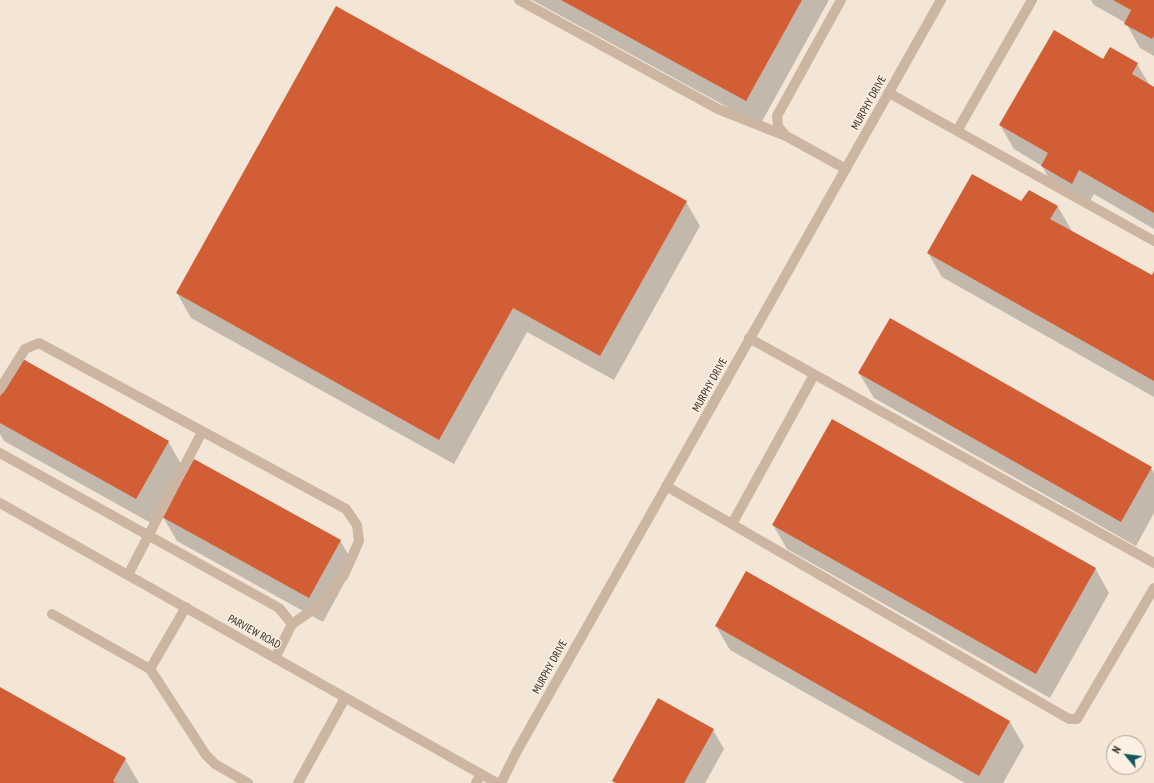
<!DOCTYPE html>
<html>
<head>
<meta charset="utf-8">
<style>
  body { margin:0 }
  #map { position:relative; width:1154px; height:783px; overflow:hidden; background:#f3e6d6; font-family:"PT Sans Narrow",sans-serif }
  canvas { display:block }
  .north { position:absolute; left:1106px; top:735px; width:40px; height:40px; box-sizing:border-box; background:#fbf0e2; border:1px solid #aca196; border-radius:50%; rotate:299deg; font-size:11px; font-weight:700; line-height:16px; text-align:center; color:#352a24 }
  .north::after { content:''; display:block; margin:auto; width:14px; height:18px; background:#17545a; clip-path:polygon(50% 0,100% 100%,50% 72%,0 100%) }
</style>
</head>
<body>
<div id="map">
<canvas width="1154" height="783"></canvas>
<div class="north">N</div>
</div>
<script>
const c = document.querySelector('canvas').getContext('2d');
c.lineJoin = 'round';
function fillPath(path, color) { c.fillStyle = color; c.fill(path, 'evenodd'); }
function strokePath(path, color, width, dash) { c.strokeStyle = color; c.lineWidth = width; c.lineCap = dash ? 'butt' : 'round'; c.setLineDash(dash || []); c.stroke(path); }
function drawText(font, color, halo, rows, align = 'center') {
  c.font = font + ' "PT Sans Narrow",sans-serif'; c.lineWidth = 3; c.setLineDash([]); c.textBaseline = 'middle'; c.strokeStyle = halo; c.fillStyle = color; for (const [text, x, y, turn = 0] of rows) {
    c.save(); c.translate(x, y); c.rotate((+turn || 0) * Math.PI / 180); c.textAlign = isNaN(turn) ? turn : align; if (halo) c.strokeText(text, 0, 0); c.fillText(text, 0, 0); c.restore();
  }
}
fillPath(new Path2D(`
  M532,0h297l-69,125z
  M1091,0h63v56l-14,-8 -14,-25 -32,-18z
  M1104,60l33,4 13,22 4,2v141l-60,-35 -8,14 -30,-17 -14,-25 -28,-17 -14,-24z
  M686,202l14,24 -86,154 -87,-48 -73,132 -263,-146 -14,-25z
  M1022,202l36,5 14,24 80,45 2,-3v124l-212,-120 -14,-24z
  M890,319l261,149 3,5v40l-18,33 -262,-148 -15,-25z
  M0,398l168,43 14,25 -31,57 -147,-82 -4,-7z
  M163,517l177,23 14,25 -31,57 -146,-81z
  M773,525l322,43 14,25 -59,105 -263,-149z
  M746,572l264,150 14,24 -21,37h-38l-235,-133 -14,-24z
  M0,688l125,71 14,24h-139z
  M713,730l11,19 -19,34h-90l-2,-2z`), '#0003');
fillPath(new Path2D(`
  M561,0h241l-56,101z
  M1113,0h41v36l-2,3 -28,-15 7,-14z
  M336,6l351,195 -87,155 -87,-48 -74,132 -263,-147z
  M1054,30l49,29 7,-12 28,16 -6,11 22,13v126l-75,-43 -7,14 -31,-18 7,-13 -49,-28z
  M972,174l49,27 8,-11 29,16 -8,13 102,56 2,-4v110l-227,-128z
  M890,318l262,149 -31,55 -263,-149z
  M21,358l148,83 -33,58 -136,-76v-27z
  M832,419l264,149 -60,106 -264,-149z
  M194,459l147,81 -32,58 -147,-81z
  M746,571l264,150 -31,55 -264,-150z
  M0,687l126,71 -13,23 3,2h-116z
  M658,698l56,31 -30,54h-68l-4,-2z`), '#d25e35');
strokePath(new Path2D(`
  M519,0l199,109 68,27
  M841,0l-64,116 1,10 8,10 60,33
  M889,93l68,38 75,-131
  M957,131l197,110
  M749,338l405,225
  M0,389l25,-40 14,-6 307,166 11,16 2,16 -15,34 -27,32 -25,17 -17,34
  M0,453l279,155 13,16
  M666,486l403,233h8l77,-131
  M732,524l82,-149
  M128,575l74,-143
  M52,614l98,55 56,86 9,9 33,19
  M150,669l36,-62
  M298,783l47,-85
  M476,783l5,-9`), '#ccb5a1', 10);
strokePath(new Path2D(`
  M0,503l497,280
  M501,783l16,-32 424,-751`), '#ccb5a1', 10);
drawText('11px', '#352a24', '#fbf0e2', [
  ["MURPHY DRIVE",869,103,-61],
  ["MURPHY DRIVE",710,385,-61],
  ["PARVIEW ROAD",254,632,29],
  ["MURPHY DRIVE",550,667,-61]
]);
</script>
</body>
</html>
